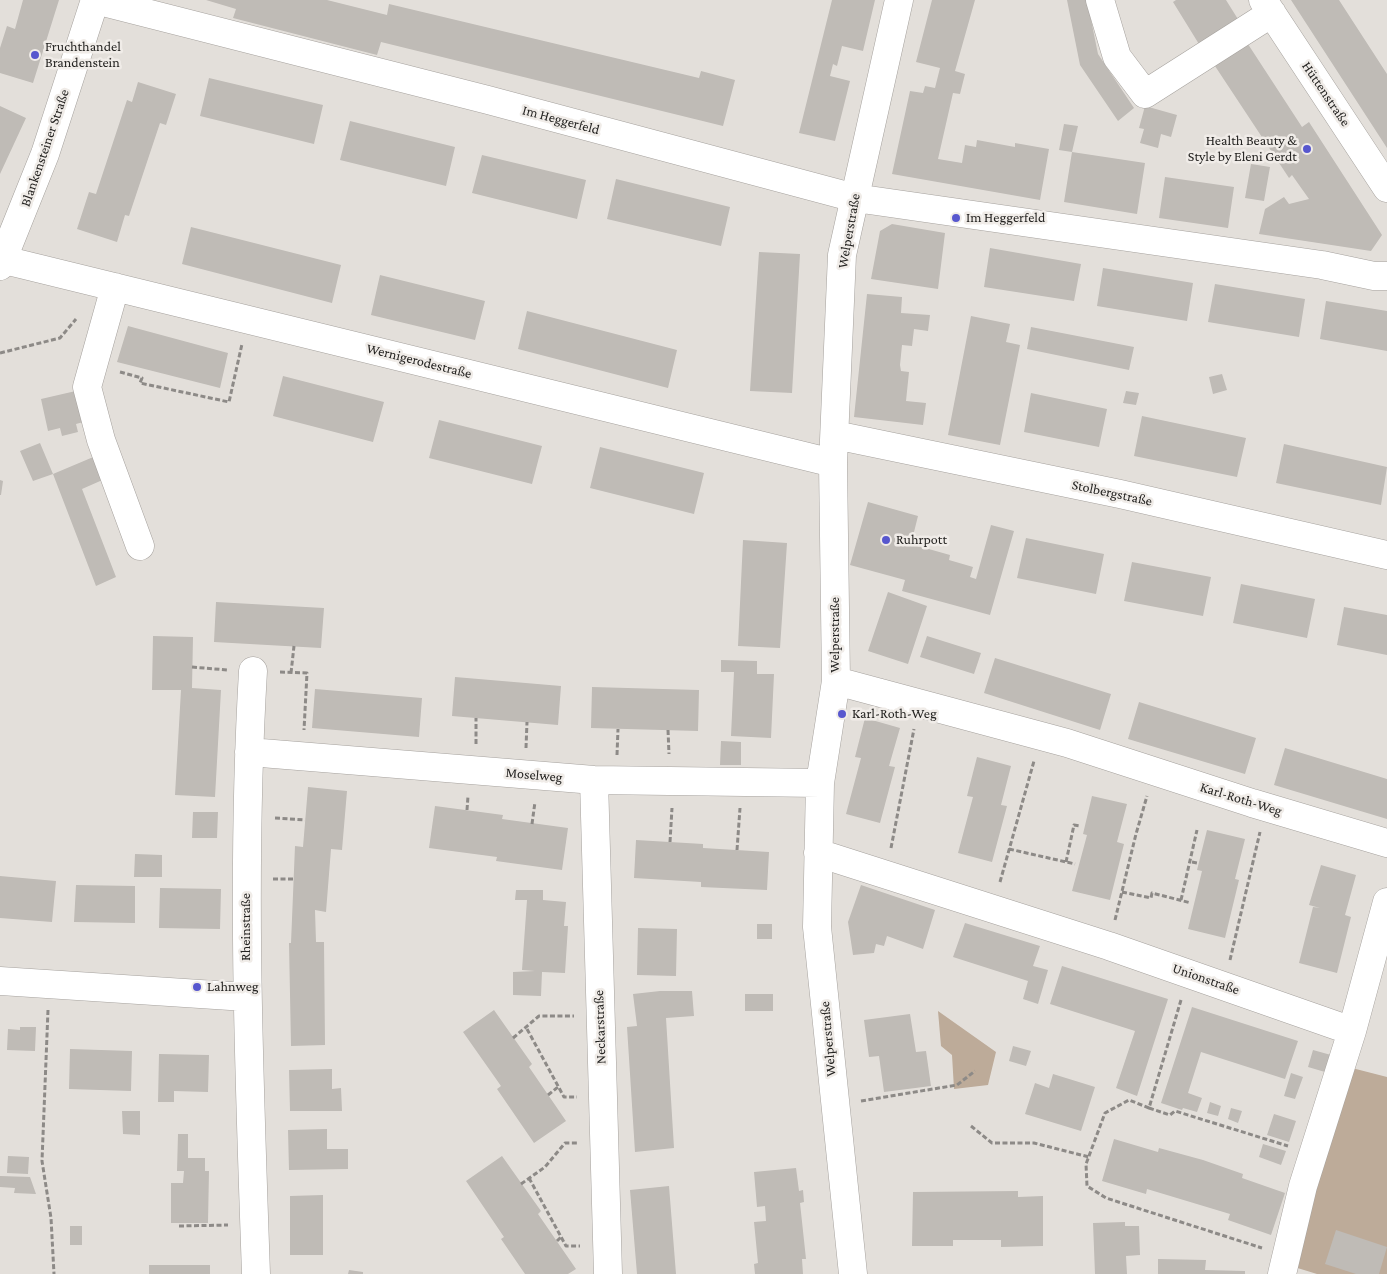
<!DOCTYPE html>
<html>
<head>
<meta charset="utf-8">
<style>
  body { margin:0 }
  canvas { display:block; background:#e3dfda }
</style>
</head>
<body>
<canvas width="1387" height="1274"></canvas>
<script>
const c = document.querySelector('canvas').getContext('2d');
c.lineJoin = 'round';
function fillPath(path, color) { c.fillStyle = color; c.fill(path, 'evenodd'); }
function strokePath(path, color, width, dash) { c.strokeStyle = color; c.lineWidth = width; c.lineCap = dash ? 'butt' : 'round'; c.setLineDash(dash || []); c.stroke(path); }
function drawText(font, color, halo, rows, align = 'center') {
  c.font = font + ' "Crimson Pro",serif'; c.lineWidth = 5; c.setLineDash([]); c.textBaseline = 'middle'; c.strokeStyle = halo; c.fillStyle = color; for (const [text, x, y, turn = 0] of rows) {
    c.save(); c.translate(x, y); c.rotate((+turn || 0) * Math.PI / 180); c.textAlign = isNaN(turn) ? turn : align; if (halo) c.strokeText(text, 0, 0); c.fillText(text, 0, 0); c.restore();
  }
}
fillPath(new Path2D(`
  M938,1011l58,41 -8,33 -34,4 -2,-34 -11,-9z
  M1352,1068l35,9v197h-70l-26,-8z`), '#bdab99');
fillPath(new Path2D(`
  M23,0h36l-26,83 -33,-10v-25l7,-22 8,3z
  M206,0h121l60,15 2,-11 310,74 2,-7 34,9 -12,46 -342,-84 -4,13 -144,-37 3,-9z
  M832,0h43l-12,51 -21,-5 -5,20 -4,-2 -3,12 20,5 -15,60 -36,-8z
  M932,0h43l-20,71 10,3 -5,20 -7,-1 -15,66 24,4 3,-18 11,2 1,-7 38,7v-4l34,6 -9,51 -148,-26 18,-83 13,2 2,-7 10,2 5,-20 -24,-6z
  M1067,0h20l11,54 36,54 -16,13 -38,-56z
  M1176,0h50l15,24 -39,25 -29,-47z
  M1291,0h48l48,74v74z
  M1244,38l58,89 7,-5 73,113 -11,16 -112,-17 6,-25 19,-12 5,7 20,-5 -17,-24 -3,3 -78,-118z
  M209,78l114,27 -9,39 -114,-28z
  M138,82l38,12 -10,31 -6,-2 -31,93 -4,-1 -8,27 -40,-13 12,-37 7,2 31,-94 5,2z
  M0,106l26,12 -26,56z
  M1145,106l32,9 -6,22 -10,-3 -3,14 -18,-5 4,-14 -5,-1z
  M350,121l105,26 -9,39 -106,-26z
  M1064,124l14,2 -6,26 -13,-2z
  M1072,152l73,11 -8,51 -73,-12z
  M482,155l104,25 -9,39 -105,-26z
  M1251,164l19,3 -6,34 -19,-3z
  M1165,177l69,10 -6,41 -69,-10z
  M616,179l114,28 -9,39 -114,-27z
  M892,224l53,9 -7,56 -67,-10 9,-48z
  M191,227l150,38 -9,38 -150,-39z
  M990,248l91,16 -7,37 -90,-14z
  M759,252l41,2 -8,139 -42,-2z
  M1103,268l90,15 -6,38 -90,-15z
  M380,275l105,26 -10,39 -104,-25z
  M1215,284l90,15 -6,38 -91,-15z
  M867,294l35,3 -1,16 29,2 -2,16 -14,-2 -2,17 -10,-1 -2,20 1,6 8,1 -3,29 20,2 -3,22 -69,-8z
  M1326,301l61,10v40l-67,-12z
  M527,311l150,39 -9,38 -150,-39z
  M971,316l39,8 -4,18 14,3 -20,100 -52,-10z
  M128,326l100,27 -8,35 -103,-26z
  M1031,327l103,20 -5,23 -102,-21z
  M1222,374l5,16 -14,4 -4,-17z
  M283,376l101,26 -11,40 -100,-26z
  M80,390l7,31 -11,3 2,8 -16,4 -2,-8 -12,3 -7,-32z
  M1126,391l13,2 -3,12 -13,-2z
  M1031,393l76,16 -8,38 -75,-15z
  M1142,416l104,22 -9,39 -103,-21z
  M439,420l103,26 -10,38 -103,-26z
  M40,443l13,31 -20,7 -13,-30z
  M1284,444l103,23 -6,38 -105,-22z
  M600,447l104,26 -10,41 -104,-26z
  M98,455l9,23 -25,11 34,88 -20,9 -43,-112z
  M0,480l3,1 -2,14h-1z
  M868,502l50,14 -7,28 39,11 -1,5 24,7 -3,10 6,2 15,-54 23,6 -24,84 -88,-24 3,-11 -55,-15z
  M1026,538l78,16 -8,40 -79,-16z
  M743,540l44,3 -7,105 -42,-2z
  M1132,562l79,15 -8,39 -79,-15z
  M1241,584l74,15 -8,39 -74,-15z
  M888,592l39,14 -19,58 -40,-13z
  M216,602l108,6 -3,40 -107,-6z
  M1344,607l43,8v40l-50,-10z
  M153,636l40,1 -1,51 29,2 -6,107 -40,-2 6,-105h-29z
  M927,636l54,17 -7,21 -54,-17z
  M995,658l116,36 -11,36 -116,-37z
  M721,660l36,1v13h17l-3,64 -40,-2 3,-64h-13z
  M455,677l106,9 -3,39 -106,-9z
  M592,687l107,3 -1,41 -107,-3z
  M315,689l107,9 -3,39 -107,-9z
  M1139,702l117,36 -11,36 -117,-35z
  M865,718l35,10 -11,38 6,1 -15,56 -34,-9 15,-56 -6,-1z
  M721,741l20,1v23h-21z
  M1285,748l102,31v40l-113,-34z
  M977,757l34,9 -10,39 6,1 -15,56 -34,-9 15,-56 -6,-1z
  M308,787l39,4 -5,59 -11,-1 -5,63 -11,-2 1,32h8l1,103 -34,1 -2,-103h2l4,-97 8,1z
  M1092,796l35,8 -10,38 7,2 -14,56 -38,-9 15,-56 -4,-1z
  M435,806l68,9 -1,4 66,9 -6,42 -66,-9 1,-4 -68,-9z
  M193,812h25l-1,26h-25z
  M1207,830l38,9 -10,40 4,1 -14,58 -37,-9 14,-58 -5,-1z
  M636,840l67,4v4l66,4 -2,38 -66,-3v-5l-67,-4z
  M135,854l27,1v22h-28z
  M1321,865l35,10 -11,40 6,2 -14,56 -38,-10 14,-56 7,1 -11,-3z
  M0,876l56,5 -4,41 -52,-4z
  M76,885l59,1v37l-61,-1z
  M861,885l74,25 -12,39 -36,-13 -3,10 -8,-2 -2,9 -21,2 -5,-33z
  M160,888l61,1 -1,40 -61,-1z
  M516,890h27v10l23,2 -2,24h4l-3,47 -23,-1 -1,24 -28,-1v-23l22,-1 -13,-1 5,-70h-12z
  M965,923l75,23 -7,20 15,4 -10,34 -15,-5 5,-18 -75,-24z
  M757,924h15v15h-15z
  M638,928l39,1 -1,47 -39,-1z
  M1062,966l106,33 -31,97 -21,-8 19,-57 -85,-27z
  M660,991h32l2,25 -28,2 8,130 -39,4 -8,-125 10,-1 -4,-32z
  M745,994h28v17h-28z
  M1192,1007l106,34 -13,38 -84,-27 -13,41 14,5 -5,14 -14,-4 -1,2 -21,-7z
  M494,1010l38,54 -3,3 37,54 -32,22 -37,-54 4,-3 -38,-54z
  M910,1014l6,38 10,-1 5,35 -47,6 -5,-36 -10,1 -5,-37z
  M20,1027h16l-1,24 -28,-1 1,-21 12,1z
  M1013,1046l18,5 -5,15 -17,-5z
  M70,1049l62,2 -1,40 -62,-2z
  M1313,1050l18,5 -6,17 -17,-5z
  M159,1054l50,1 -1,37 -34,-1v11h-16z
  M332,1069v20l9,-1 1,23h-52l-1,-41z
  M1291,1073l12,4 -8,22 -11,-3z
  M1053,1074l42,13 -14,44 -56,-17 10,-31 14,5z
  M1210,1102l11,4 -3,10 -11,-3z
  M1231,1108l11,3 -4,12 -10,-4z
  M122,1111h18v24l-17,-1z
  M1274,1114l22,7 -7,21 -22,-7z
  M327,1129v20h21v20l-59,1 -1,-40z
  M178,1134h10v24h17v13h4l-1,52h-37v-40h12l1,-12h-7z
  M1114,1139l44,13 1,-4 44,12 40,14 -1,4 43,15 -14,42 -43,-15 2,-6 -83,-25 -1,5 -44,-13z
  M1263,1144l23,7 -5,14 -22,-8z
  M8,1156l21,1 -1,17 -21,-1z
  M502,1156l39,55 -3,3 38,55 -8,5h-43l-24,-35 3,-2 -38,-56z
  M796,1168l3,23 4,-1 1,12 -4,1 6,56h-4l1,15h-48l-1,-10 4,-1 -4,-41 12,-1 -1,-15 -8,1 -3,-35z
  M0,1176l30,1 6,17 -22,-1 1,-5 -15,-1z
  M669,1186l7,88h-39l-7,-84z
  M1018,1191v6l25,-1v50l-42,1v-7h-48v6h-41l1,-54z
  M323,1195v60h-33v-59z
  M1125,1222v4h14l1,29 -14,1 1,18h-32l-2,-51z
  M70,1226h12v19h-12z
  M1336,1230l51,17 -8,27h-23l-31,-10z
  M1158,1259l48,1 -1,10 40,1v3h-87z
  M149,1265h61v9h-61z
  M349,1270l14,2v2h-15z`), '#bfbbb6');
const minor = new Path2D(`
  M95,0l393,100 367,98 467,67 52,11h13
  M1100,0l17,57 28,37 127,-81
  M1263,0l124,188
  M4,260l829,203
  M115,287l-28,100 14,53 39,106
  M835,435l285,59 267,61
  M253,671c-12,203 -4,401 3,603
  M836,681l231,62 185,60 135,40
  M249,752l345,28 226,3
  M594,780l14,494
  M818,853l291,93 243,85
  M0,981l246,16
  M853,1274l-36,-347 3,-144 16,-102 -3,-218 9,-208 57,-255
  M1282,1274l21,-88 49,-155 35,-129`);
const major = new Path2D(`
  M0,266l45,-112 50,-154`);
strokePath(minor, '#a6a29e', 29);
strokePath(major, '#a6a29e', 29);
strokePath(new Path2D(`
  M0,353l60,-15 16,-19
  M120,372l22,6 -2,5 89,19 13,-58
  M192,667l35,3
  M280,672l27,1 -3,57
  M291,673l3,-27
  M668,730l1,24
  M476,744v-26
  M526,748l1,-26
  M617,755l1,-26
  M467,810l1,-14
  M275,818l30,2
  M532,824l3,-22
  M670,842l2,-34
  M891,848l23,-119
  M1009,849l66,15
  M737,850l3,-42
  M1066,862l8,-37 7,1
  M1192,862l5,1
  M273,879h20
  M1000,882l34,-121
  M1122,892l29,6 1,-5 39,10
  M1181,900l16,-70
  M1115,920l21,-86 11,-38
  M1230,960l30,-128
  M1181,1000l-32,108 -20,-8 -24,13 -19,51 1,22 19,12 156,50
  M48,1010l-6,151 9,57 3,56
  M527,1029l37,68h13
  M513,1038l26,-22h35
  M548,1095l10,-8
  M861,1101l96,-16 18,-14
  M1149,1108l21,7 5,-4 113,35
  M971,1126l21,17h42l55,14
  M529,1178l37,68h14
  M521,1184l24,-17 20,-24h12
  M179,1226l49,-1
  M557,1241l4,-4`), '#8d8a87', 3, [5, 2.5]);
strokePath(minor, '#fff', 28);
strokePath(major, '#fff', 28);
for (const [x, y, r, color] of [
  [35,55,5,"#5757ce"],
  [1307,149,5,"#5757ce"],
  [956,218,5,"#5757ce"],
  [886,540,5,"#5757ce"],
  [842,714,5,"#5757ce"],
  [197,987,5,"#5757ce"]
]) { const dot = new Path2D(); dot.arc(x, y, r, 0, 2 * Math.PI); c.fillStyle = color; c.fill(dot); strokePath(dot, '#f0ece8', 2); }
drawText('14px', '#242321', '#f0ece8', [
  ["Fruchthandel",45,47],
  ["Brandenstein",45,63],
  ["Health Beauty &",1297,141,"right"],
  ["Style by Eleni Gerdt",1297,157,"right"],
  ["Im Heggerfeld",966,218],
  ["Ruhrpott",896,540],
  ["Karl-Roth-Weg",852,714],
  ["Lahnweg",207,987]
], 'left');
drawText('14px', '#242321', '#f0ece8', [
  ["Hüttenstraße",1326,94,56],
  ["Im Heggerfeld",561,120,15],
  ["Blankensteiner Straße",45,148,-71],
  ["Welperstraße",849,231,-80],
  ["Wernigerodestraße",419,361,14],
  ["Stolbergstraße",1112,493,12],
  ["Welperstraße",835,635,-90],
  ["Moselweg",534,775,5],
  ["Karl-Roth-Weg",1241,799,17],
  ["Rheinstraße",246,927,-90],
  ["Unionstraße",1206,979,19],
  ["Neckarstraße",600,1027,-92],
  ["Welperstraße",828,1039,-95]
]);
</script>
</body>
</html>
